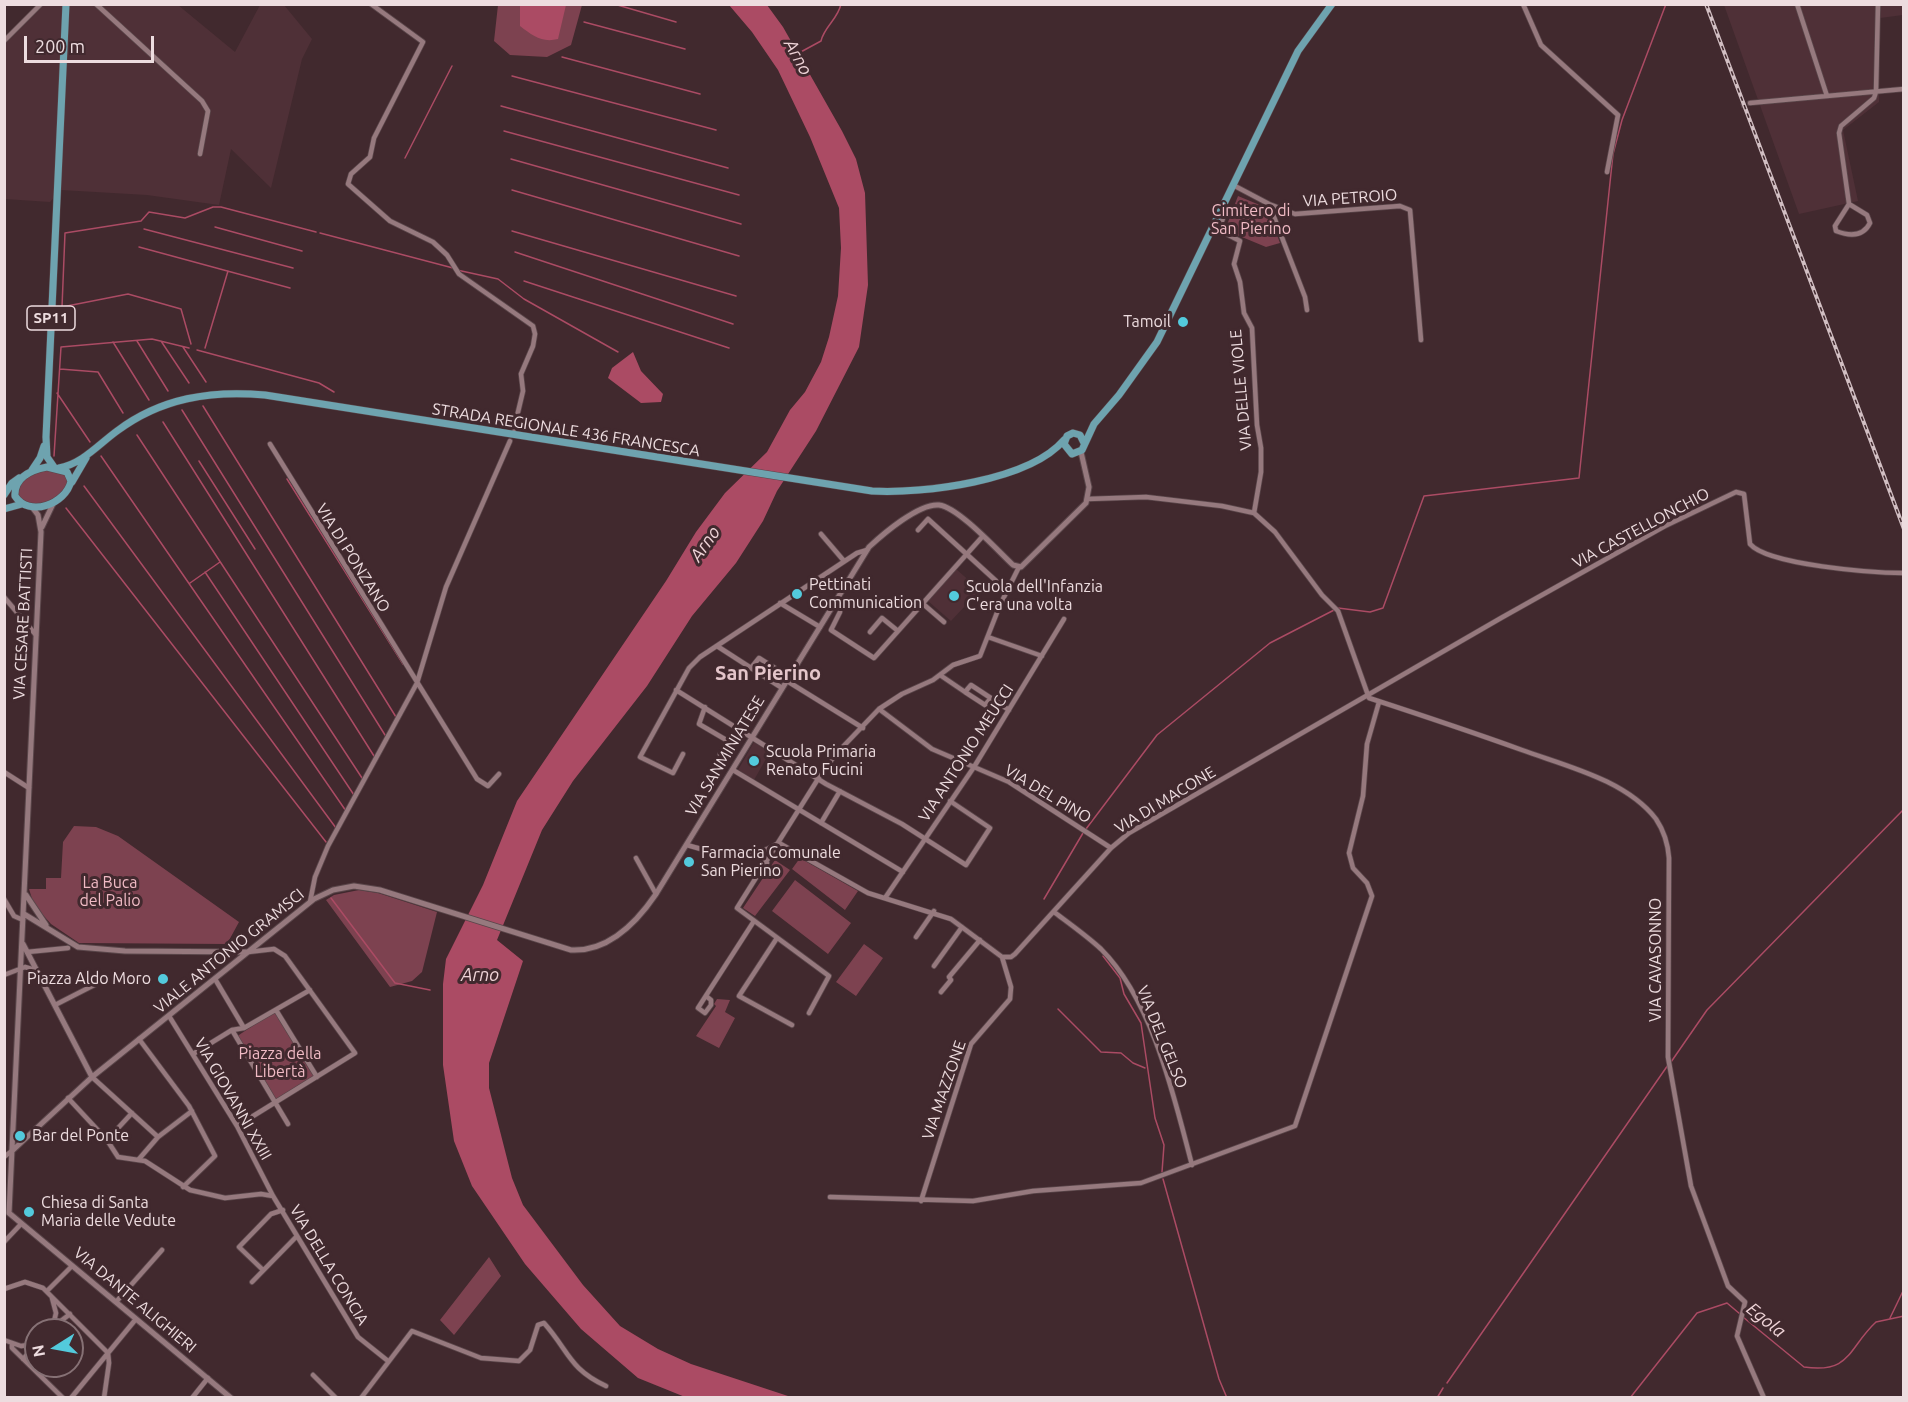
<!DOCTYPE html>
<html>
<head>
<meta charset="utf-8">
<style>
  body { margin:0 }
  #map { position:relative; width:1908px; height:1402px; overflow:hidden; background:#41292e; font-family:Ubuntu,sans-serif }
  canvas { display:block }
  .frame { position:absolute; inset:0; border:6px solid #eddcdf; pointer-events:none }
  .north { position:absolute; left:24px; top:1318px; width:60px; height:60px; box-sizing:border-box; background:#41292e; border:2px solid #867175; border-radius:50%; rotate:259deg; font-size:16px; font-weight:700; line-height:24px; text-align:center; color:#eddcdf }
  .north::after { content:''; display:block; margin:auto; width:21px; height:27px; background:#53cadc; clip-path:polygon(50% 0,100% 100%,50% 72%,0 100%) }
  .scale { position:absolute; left:24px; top:36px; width:130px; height:27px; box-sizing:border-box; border:3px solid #eddcdf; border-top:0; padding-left:8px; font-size:18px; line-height:21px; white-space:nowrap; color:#eddcdf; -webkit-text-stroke:4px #41292e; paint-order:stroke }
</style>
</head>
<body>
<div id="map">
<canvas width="1908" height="1402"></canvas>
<div class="frame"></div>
<div class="north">N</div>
<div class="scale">200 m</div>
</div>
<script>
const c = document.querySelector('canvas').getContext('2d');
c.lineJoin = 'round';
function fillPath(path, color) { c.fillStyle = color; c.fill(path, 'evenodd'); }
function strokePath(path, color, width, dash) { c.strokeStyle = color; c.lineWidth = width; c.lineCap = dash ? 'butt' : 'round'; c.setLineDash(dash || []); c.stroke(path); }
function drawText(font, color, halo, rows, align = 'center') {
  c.font = font + ' Ubuntu,sans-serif'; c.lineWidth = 6; c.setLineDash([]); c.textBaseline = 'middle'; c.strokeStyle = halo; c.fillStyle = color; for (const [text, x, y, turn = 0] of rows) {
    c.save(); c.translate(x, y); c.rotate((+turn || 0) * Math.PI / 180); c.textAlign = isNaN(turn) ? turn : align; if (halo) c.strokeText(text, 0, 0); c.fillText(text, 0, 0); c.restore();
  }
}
fillPath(new Path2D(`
  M43,4l135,1 57,47 25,-47h24l28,34 -10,20 -31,129 -40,-39 -12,56 -72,-10 -86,-5 -11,12 -45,-3 -1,-157z
  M1724,5h179v10l-23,3 -1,84 -36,28 15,71 -59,13z
  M956,569l24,21 -29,31 -23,-20z
  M754,742l16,10 -16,28 -16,-10z`), '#4f3037');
fillPath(new Path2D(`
  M498,5h84l-11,40 -24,12 -37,-2 -16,-14z
  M1238,196l29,12 13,35 -14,4 -41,-17z
  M47,469l18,4 3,11c-12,16 -24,23 -44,18l-6,-7c2,-17 14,-21 29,-26z
  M74,826l22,1 22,9 121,86 -12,22 -148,-1 -28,-19 -17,-19 -5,-16h17v-11h15l2,-36z
  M800,858l58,33 -13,19 -53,-41z
  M775,860l15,10 -35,46 -12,-8z
  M795,880l56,43 -23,31 -56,-43z
  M359,890l19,3 59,19 -15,60 -10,9 -22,6 -64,-87 8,-5z
  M864,944l19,14 -27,38 -20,-14z
  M717,999l13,1 -5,12 10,6 -16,30 -23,-12 20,-30 -2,-2z
  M276,1010l41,67 -42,25 -39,-65z
  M489,1257l12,19 -47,59 -14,-15z`), '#7d4250');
fillPath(new Path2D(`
  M520,5h46l-8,34c-16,4 -25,-3 -38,-13z
  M729,5h38l16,22 59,104 14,28 9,34 3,92 -9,62 -43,84 -39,60 -14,30 -27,42 -44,53 -45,70 -74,95 -31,49 -45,110 26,21 -34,102v25l23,90 11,27 60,80 37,41 38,23 33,15 100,33h-106l-47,-19 -57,-49 -56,-65 -53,-78 -18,-45 -11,-76v-81l3,-25 37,-74 34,-84 149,-220 30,-49 29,-39 42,-41 23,-42 15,-18 16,-30 8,-25 9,-41 3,-48 -2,-40 -29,-71 -32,-67 -26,-38z
  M633,352l8,19 22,23 -2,8 -20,1 -33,-25 4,-10z`), '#ab4b64');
strokePath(new Path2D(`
  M614,4l62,18
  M584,22l101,27
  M797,54l24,-13c3,-14 17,-22 20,-37
  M562,57l138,37
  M512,76l204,54
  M501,106l227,62
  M504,131l235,64
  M405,158l47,-92
  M511,159l230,65
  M512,190l227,66
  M215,227l87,24
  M144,229l149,39
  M512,231l224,65
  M320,233l133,35
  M139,247l151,41
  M515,252l218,72
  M457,270l41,9 26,20 94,53
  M524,281l205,67
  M137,341l31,50
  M161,341l28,42
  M113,342l36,58
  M191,344l-10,-35 -53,-15 -66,13 3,-74 76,-12 8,-9 36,6 28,-11h8l95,25
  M183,347l23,35
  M205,348l23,-77
  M197,350l122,33 15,9
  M60,369l38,3 25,41
  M57,393l33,49
  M203,406l193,311
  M182,410l203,325
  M163,422l211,334
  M137,435l225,343
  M54,456l7,-109 91,-8 37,9
  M101,456l245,355
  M199,461l56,88
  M287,479l116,185
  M84,486l252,342
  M66,508l260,334
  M205,572l149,223
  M190,583l30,-21
  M1086,829l71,-94 113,-92 68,-35 32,4 13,-4 41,-112 155,-18 34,-324 9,-34 44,-116
  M331,898l64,85 35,7
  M1044,899l39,-66
  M1103,956l17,22 4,16 17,29 14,95 9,27 -2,27
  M1058,1009l43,43 20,1 12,10 12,5
  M1671,1062l36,-52 197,-201
  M1163,1179l56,200 8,19
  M1743,1317l61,50c47,7 44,-19 72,-45l28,-6
  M1890,1318l14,-29
  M1447,1383l221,-318
  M1437,1398l6,-10
  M1630,1398l67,-85 30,-10 13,11`), '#ab4b64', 1.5);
strokePath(new Path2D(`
  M1741,106l9,-3`), '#5b4449', 4.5, [4.5, 2]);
const minor = new Path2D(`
  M96,4l106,97 6,10 -8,43
  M371,4l52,38 -49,96 -4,19 -19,17 -3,10 42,37 43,21 14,13 12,19 74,52 2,8 -2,12 -12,28 2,17 -9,38
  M1523,4l18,41 77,70
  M1797,4l30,92
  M4,41l37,-37
  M1750,103l154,-14
  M1607,172l11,-57
  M1233,185l36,19 26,10 105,-8 10,4 11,130
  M1269,204l36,93 2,13
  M1849,204l18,11 3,8c-7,14 -21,13 -34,8l-1,-5 14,-22 -10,-71 2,-7 33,-28 2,-6 2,-88
  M1219,213l5,2 -5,15 21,11 -6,23 6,18 4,31 8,15 5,97 4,23v24l-7,41
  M270,444l207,335 11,7 11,-12
  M1087,499l59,-2 76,9 32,7 21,19 47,63 16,16 31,87c52,17 103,34 153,52 44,16 104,30 134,69 8,12 12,25 13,39l-1,199 23,129 37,100 17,16 -8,34 27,62
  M918,530l10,-11 78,71
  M821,534l23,27
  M4,597l32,38
  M780,603l40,24
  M922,603l22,19
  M840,612l-9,18 43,28 108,-121
  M870,632l12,-14 16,13
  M988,637l54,19
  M717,646l65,42
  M751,668l8,-10 30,19
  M940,675l25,17 6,-7 38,25
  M787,681l76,47
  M676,690l150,94 76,40 64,41 24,-37 -40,-27
  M965,692l20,13 6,-7
  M705,707l-6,17 29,17 -8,13
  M879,709l53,40 77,33 102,66
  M683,754l-10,19 -33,-16 49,-89 11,-11 157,-104 10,-3
  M733,770l170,102
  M4,772l25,16
  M821,823l19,-32
  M779,843l89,50 83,26 51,38 9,30 -1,12 -39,45 -50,157
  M687,845c30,9 61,17 90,-1
  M754,854l13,9
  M636,858l20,36
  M885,898l89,-131 90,-148
  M4,899l10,17 9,4
  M310,902l5,-25 13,-31 89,-163 29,-96 64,-146
  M1054,912c16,12 33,24 47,37 52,52 73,148 91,216
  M916,937l18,-26
  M777,938l-38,58 53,29
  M27,952l41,-4
  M1002,957h9l4,-3 96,-106 18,-15 372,-215 164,-92 71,-34 8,2 6,50c18,21 123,29 154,29
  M934,966l28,-39
  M4,975l21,-8 10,3
  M215,979l29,49
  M941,992l10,-12 -2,-3 31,-37
  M706,996l5,4v5l-6,8 -7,-5 56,-87
  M55,1005l47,-24
  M276,1010l41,67
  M809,1013l20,-37 -92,-68 81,-129 17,-24 44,-46 23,-15 31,-14 20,-15 27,-9 20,-51 19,-38
  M169,1016l68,110 36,70 85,141 30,24
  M232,1030l56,94
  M139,1039l50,67 26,50 -32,31
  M193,1054l39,-24 12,-2 66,-38
  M92,1077l66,60
  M68,1098l39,42 11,17 27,4 45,29 35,8 36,-4 12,2
  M237,1126l118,-73 -70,-97 -11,-7 -26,3
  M107,1140l25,-27
  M4,1157l9,-7
  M139,1159l19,-22 34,-26
  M830,1197l143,4 60,-10 108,-8 154,-57 77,-230 -5,-13 -14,-15 -4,-15 14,-57 4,-52 12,-42
  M4,1242l17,-18
  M263,1270l-24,-23 32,-33 12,-4
  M252,1282l45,-46
  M4,1289l21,-7 18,6 65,65
  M47,1291l25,-25
  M116,1302l46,-52
  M53,1327l17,-13
  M52,1330l4,-17 -4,-15
  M4,1340l17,6 15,-2
  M12,1344v4l51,50
  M23,1359l13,-14
  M313,1375l23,23
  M71,1398l65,-79
  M104,1398l5,-35 -1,-10
  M192,1398l16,-20
  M361,1398l51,-67 69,27 38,3 11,-11 8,-25 6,-2c25,28 25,46 62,63`);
const tertiary = new Path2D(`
  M32,507l6,8 3,17 -32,681 222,185
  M42,527l11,-23
  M26,895l20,30
  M24,914l54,33 47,4 123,1
  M23,944l69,133
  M13,1150l79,-73 222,-178 19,-9 21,-4 26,4 191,60c38,2 66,-28 85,-56l213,-347c14,-13 50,-44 70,-42 19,2 59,46 74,60l8,2 65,-64 3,-16 -8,-35`);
const primary = new Path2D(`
  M1084,443l-4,-8 -7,-2 -6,3 -3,8 8,10 10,-4 12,-26 25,-29 38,-53 141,-291 34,-47
  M47,467l20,5 4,9c-5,23 -42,37 -56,15 -1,-19 16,-26 32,-29z
  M54,467l-7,-10 -1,-20 20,-433
  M59,468c23,-4 40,-24 58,-37 44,-33 94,-41 148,-36l607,96c51,3 157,-10 192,-51
  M32,470l8,-12 4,-12
  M72,482l14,-24
  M4,495l8,-12 7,-5
  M4,509l18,-5`);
strokePath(minor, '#5a464a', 6);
strokePath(tertiary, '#5a464a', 7);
strokePath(primary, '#5a464a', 8);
strokePath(minor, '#96797e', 4.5);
strokePath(tertiary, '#96797e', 5);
strokePath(primary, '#6ea3af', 7);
const rail = new Path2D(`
  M1706,4l198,525`);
strokePath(rail, '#d1bec2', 4);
strokePath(rail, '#41292e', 1.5, [4.5]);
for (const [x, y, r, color] of [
  [1183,322,6,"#53cadc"],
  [797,594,6,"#53cadc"],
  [954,596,6,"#53cadc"],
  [754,761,6,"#53cadc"],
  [689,862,6,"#53cadc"],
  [163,979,6,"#53cadc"],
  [20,1136,6,"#53cadc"],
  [29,1212,6,"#53cadc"]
]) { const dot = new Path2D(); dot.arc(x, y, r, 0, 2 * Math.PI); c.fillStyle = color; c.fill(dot); strokePath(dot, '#41292e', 2); }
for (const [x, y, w] of [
  [51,318,48]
]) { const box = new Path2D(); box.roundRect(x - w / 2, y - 12, w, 24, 4.5); c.fillStyle = '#41292e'; c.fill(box); strokePath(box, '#eddcdf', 1.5); }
drawText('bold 15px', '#eddcdf', null, [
  ["SP11",51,318]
]);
drawText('16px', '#eddcdf', '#41292e', [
  ["VIA PETROIO",1350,198,-4],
  ["VIA DELLE VIOLE",1241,390,-95],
  ["STRADA REGIONALE 436 FRANCESCA",566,430,9],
  ["VIA CASTELLONCHIO",1641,528,-28],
  ["VIA DI PONZANO",353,558,58],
  ["VIA CESARE BATTISTI",23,624,-87],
  ["VIA ANTONIO MEUCCI",966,753,-57],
  ["VIA SANMINIATESE",725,756,-59],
  ["VIA DEL PINO",1048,794,31],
  ["VIA DI MACONE",1165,800,-31],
  ["VIALE ANTONIO GRAMSCI",229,951,-39],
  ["VIA CAVASONNO",1656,960,-90],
  ["VIA DEL GELSO",1162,1037,68],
  ["VIA MAZZONE",944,1090,-71],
  ["VIA GIOVANNI XXIII",233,1099,60],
  ["VIA DELLA CONCIA",329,1265,59],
  ["VIA DANTE ALIGHIERI",135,1300,40]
]);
drawText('16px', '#f1bbc5', '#41292e', [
  ["Cimitero di",1251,211],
  ["San Pierino",1251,229],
  ["La Buca",110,883],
  ["del Palio",110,901],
  ["Piazza della",280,1054],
  ["Libertà",280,1072]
]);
drawText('16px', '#eddcdf', '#41292e', [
  ["Tamoil",1171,322,"right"],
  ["Pettinati",809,585],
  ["Communication",809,603],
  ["Scuola dell'Infanzia",966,587],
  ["C'era una volta",966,605],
  ["Scuola Primaria",766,752],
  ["Renato Fucini",766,770],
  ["Farmacia Comunale",701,853],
  ["San Pierino",701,871],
  ["Piazza Aldo Moro",151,979,"right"],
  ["Bar del Ponte",32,1136],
  ["Chiesa di Santa",41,1203],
  ["Maria delle Vedute",41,1221]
], 'left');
drawText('italic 18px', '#efd4d8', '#41292e', [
  ["Arno",798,57,61],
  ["Arno",705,544,-55],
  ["Arno",480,975],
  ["Egola",1766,1320,39]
]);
drawText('bold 20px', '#e4c5ca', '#41292e', [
  ["San Pierino",768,673]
]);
</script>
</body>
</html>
